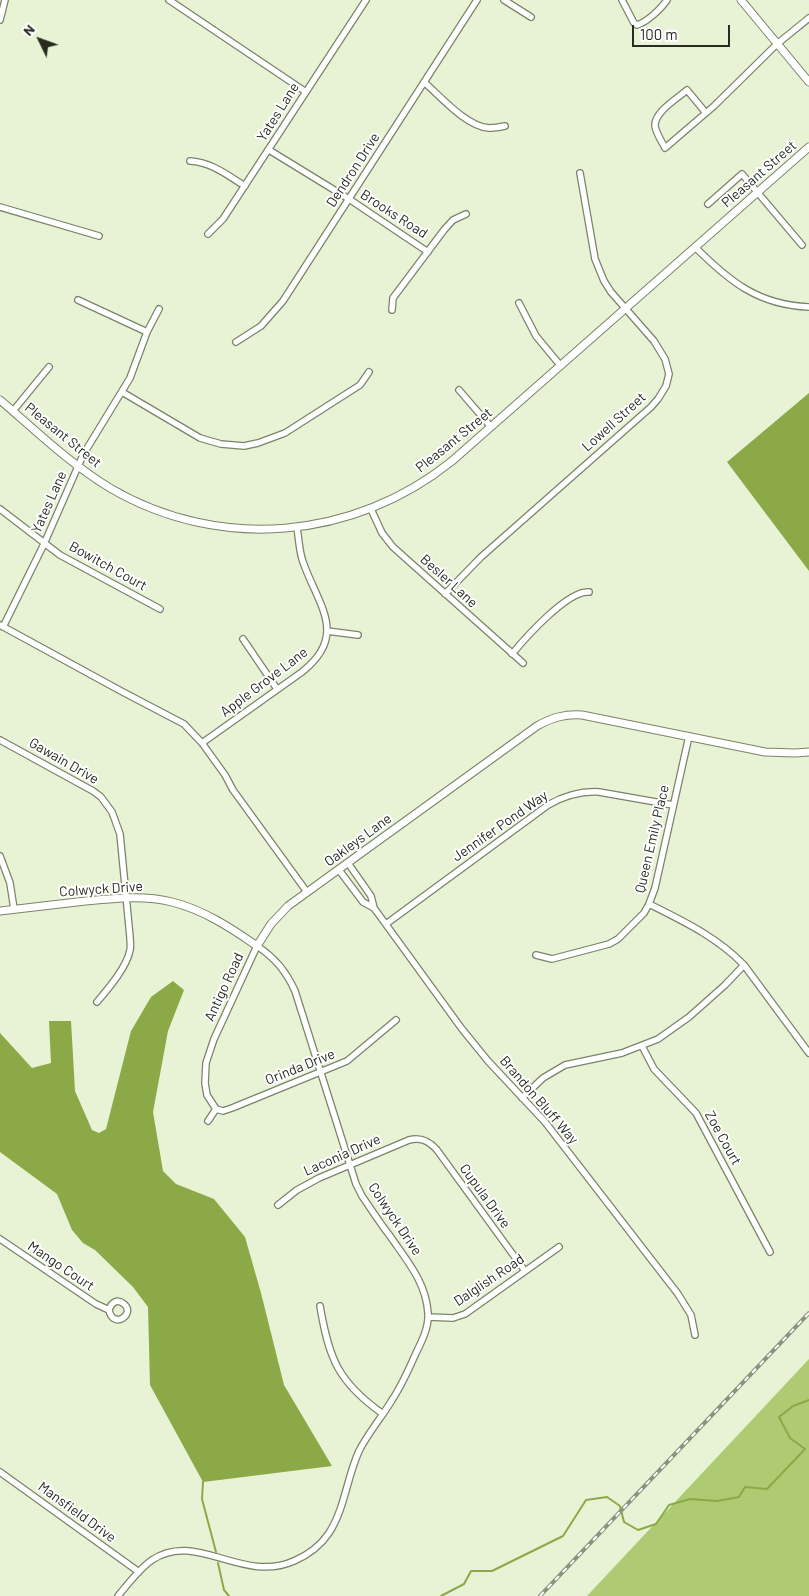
<!DOCTYPE html>
<html>
<head>
<meta charset="utf-8">
<style>
  body { margin:0 }
  #map { position:relative; width:809px; height:1596px; overflow:hidden; background:#e8f3d5; font-family:Barlow,sans-serif }
  canvas { display:block }
  .north { position:absolute; left:15px; top:15px; width:50px; height:50px; -webkit-text-stroke:4px #fff; paint-order:stroke; rotate:312deg; font-size:14px; font-weight:700; line-height:20px; text-align:center; color:#272b20 }
  .north::after { content:''; display:block; margin:auto; width:18px; height:22px; background:#272b20; clip-path:polygon(50% 0,100% 100%,50% 72%,0 100%) }
  .scale { position:absolute; left:632px; top:25px; width:98px; height:22px; box-sizing:border-box; border:2px solid #272b20; border-top:0; padding-left:6px; font-size:15px; line-height:18px; white-space:nowrap; color:#272b20; -webkit-text-stroke:4px #fff; paint-order:stroke }
</style>
</head>
<body>
<div id="map">
<canvas width="809" height="1596"></canvas>
<div class="north">N</div>
<div class="scale">100 m</div>
</div>
<script>
const c = document.querySelector('canvas').getContext('2d');
c.lineJoin = 'round';
function fillPath(path, color) { c.fillStyle = color; c.fill(path, 'evenodd'); }
function strokePath(path, color, width, dash) { c.strokeStyle = color; c.lineWidth = width; c.lineCap = dash ? 'butt' : 'round'; c.setLineDash(dash || []); c.stroke(path); }
function drawText(font, color, halo, rows, align = 'center') {
  c.font = font + ' Barlow,sans-serif'; c.lineWidth = 4; c.setLineDash([]); c.textBaseline = 'middle'; c.strokeStyle = halo; c.fillStyle = color; for (const [text, x, y, turn = 0] of rows) {
    c.save(); c.translate(x, y); c.rotate((+turn || 0) * Math.PI / 180); c.textAlign = isNaN(turn) ? turn : align; if (halo) c.strokeText(text, 0, 0); c.fillText(text, 0, 0); c.restore();
  }
}
fillPath(new Path2D(`
  M809,1359v237h-222z`), '#aeca73');
fillPath(new Path2D(`
  M809,393v178l-82,-109z
  M173,981l11,9 -16,41 -15,81 10,59 13,13 38,15 31,38 16,56 23,92 48,81 -129,16 -53,-97 -2,-78 -15,-20 -38,-37 -12,-7 -11,-13 -15,-36 -57,-42v-119l32,35 19,-5 -2,-42h22l4,70 17,39 7,3 7,-4 25,-98 20,-34z`), '#8ca947');
strokePath(new Path2D(`
  M203,1482l-1,17 14,53
  M218,1563l6,27 5,6
  M441,1596l23,-12 7,-13h21l71,-35 23,-36 21,-3 13,9 4,16 14,8 18,-6 13,-19 21,-6 27,2 22,-4 6,-10 22,2 38,-40 -15,-11 -11,-21 14,-11 16,-6`), '#8ca947', 2);
const minor = new Path2D(`
  M169,0l137,92
  M504,0l27,17
  M622,0l12,23 3,2c10,-3 24,-16 30,-25
  M0,20l5,-20
  M424,82c17,15 43,45 65,46 5,0 11,-1 16,-2
  M706,113l-19,-23c-9,8 -33,22 -32,36 1,7 7,16 10,22l49,-42 63,-62 32,-26
  M269,150l80,49 79,53
  M190,161c21,1 37,14 55,25
  M708,204l34,-30 60,71
  M0,207l99,29
  M208,234l15,-15 143,-219
  M695,247c34,34 63,58 114,60
  M78,300l69,32
  M519,303l17,33 24,29
  M392,310l1,-12 51,-68 9,-10 13,-6
  M236,342l25,-16 22,-25 194,-301
  M459,390l32,37
  M122,392l78,46 21,6 23,2 14,-3 27,-10 75,-48 9,-13
  M13,411l36,-44
  M0,509l60,46 100,54
  M371,509l11,24 11,14 130,116
  M445,594l36,-37 170,-150 7,-8 8,-13 3,-12 -4,-15 -11,-18 -43,-49 -7,-11 -9,-22 -15,-86
  M0,625l121,66 63,33 18,19 23,32 8,15 74,102
  M3,627l41,-83 39,-89 47,-77 17,-46 12,-23
  M327,631l31,4
  M243,639l34,50
  M512,654c14,-17 56,-64 77,-62
  M0,740l93,51 8,6 11,15 8,22 10,103c0,4 1,9 0,13 -3,17 -22,39 -33,52
  M202,743l100,-71c47,-37 16,-67 1,-110 -4,-11 -4,-23 -6,-34
  M0,856l10,27 4,26
  M339,870l24,32 11,6 -3,-12 -23,-33
  M649,904c34,17 68,33 95,61l65,88
  M374,908l88,121 26,32 57,61 133,172 13,21 4,20
  M386,924l162,-119c16,-9 33,-14 51,-13l74,13
  M536,955l16,4 57,-15 9,-5 26,-26 5,-9 6,-16 34,-152
  M642,1046l12,23 42,44 74,139
  M522,1098l21,-20 22,-13 57,-12 36,-14 31,-22 36,-32 19,-20
  M208,1121l8,-12 7,2 9,-3 115,-47 49,-41
  M278,1205l19,-15 22,-12 90,-38c12,-3 20,1 28,10l88,121
  M0,1239l96,65 13,6c4,20 27,4 15,-6 -7,-6 -13,-1 -15,6
  M320,1306c9,53 18,76 63,108
  M428,1317l25,1 12,-4 94,-67
  M0,1472l139,100
  M118,1596c10,-12 21,-27 34,-36 44,-30 90,24 142,1 14,-6 27,-16 35,-28 16,-25 18,-56 30,-82 9,-18 23,-34 33,-51 10,-15 17,-31 24,-47 6,-12 13,-26 12,-40 -2,-31 -21,-52 -38,-77 -10,-13 -19,-27 -28,-40l-6,-12 -61,-193c-9,-20 -20,-33 -38,-45l-43,93 -8,24 -1,20 2,12 9,14`);
const tertiary = new Path2D(`
  M741,0l68,82
  M0,400c35,30 70,64 110,88 109,64 244,52 342,-27l357,-314
  M0,911c26,-3 51,-6 77,-9 31,-3 64,-8 95,0 32,8 59,26 85,44l14,-22 17,-18 249,-180c16,-9 28,-12 45,-11l183,37 30,1 14,-1`);
strokePath(minor, '#7a8469', 8);
strokePath(tertiary, '#7a8469', 9);
strokePath(minor, '#fff', 5.5);
strokePath(tertiary, '#fff', 7);
const rail = new Path2D(`
  M540,1596l269,-283`);
strokePath(rail, '#8b937e', 4);
strokePath(rail, '#fff', 2, [5.5]);
drawText('14px', '#272b20', '#fff', [
  ["Yates Lane",278,112,-58],
  ["Dendron Drive",353,170,-57],
  ["Pleasant Street",759,174,-41],
  ["Brooks Road",394,214,33],
  ["Lowell Street",614,422,-42],
  ["Pleasant Street",63,435,39],
  ["Pleasant Street",454,440,-39],
  ["Yates Lane",49,502,-66],
  ["Bowitch Court",108,566,29],
  ["Besler Lane",449,581,42],
  ["Apple Grove Lane",264,682,-37],
  ["Gawain Drive",64,761,30],
  ["Jennifer Pond Way",500,826,-35],
  ["Queen Emily Place",652,839,-77],
  ["Oakleys Lane",358,840,-36],
  ["Colwyck Drive",101,889,-4],
  ["Antigo Road",224,987,-65],
  ["Orinda Drive",300,1067,-22],
  ["Brandon Bluff Way",539,1100,49],
  ["Zoe Court",723,1138,61],
  ["Laconia Drive",342,1155,-24],
  ["Cupula Drive",485,1196,54],
  ["Colwyck Drive",395,1219,56],
  ["Mango Court",61,1266,34],
  ["Dalglish Road",489,1280,-34],
  ["Mansfield Drive",77,1512,36]
]);
</script>
</body>
</html>
